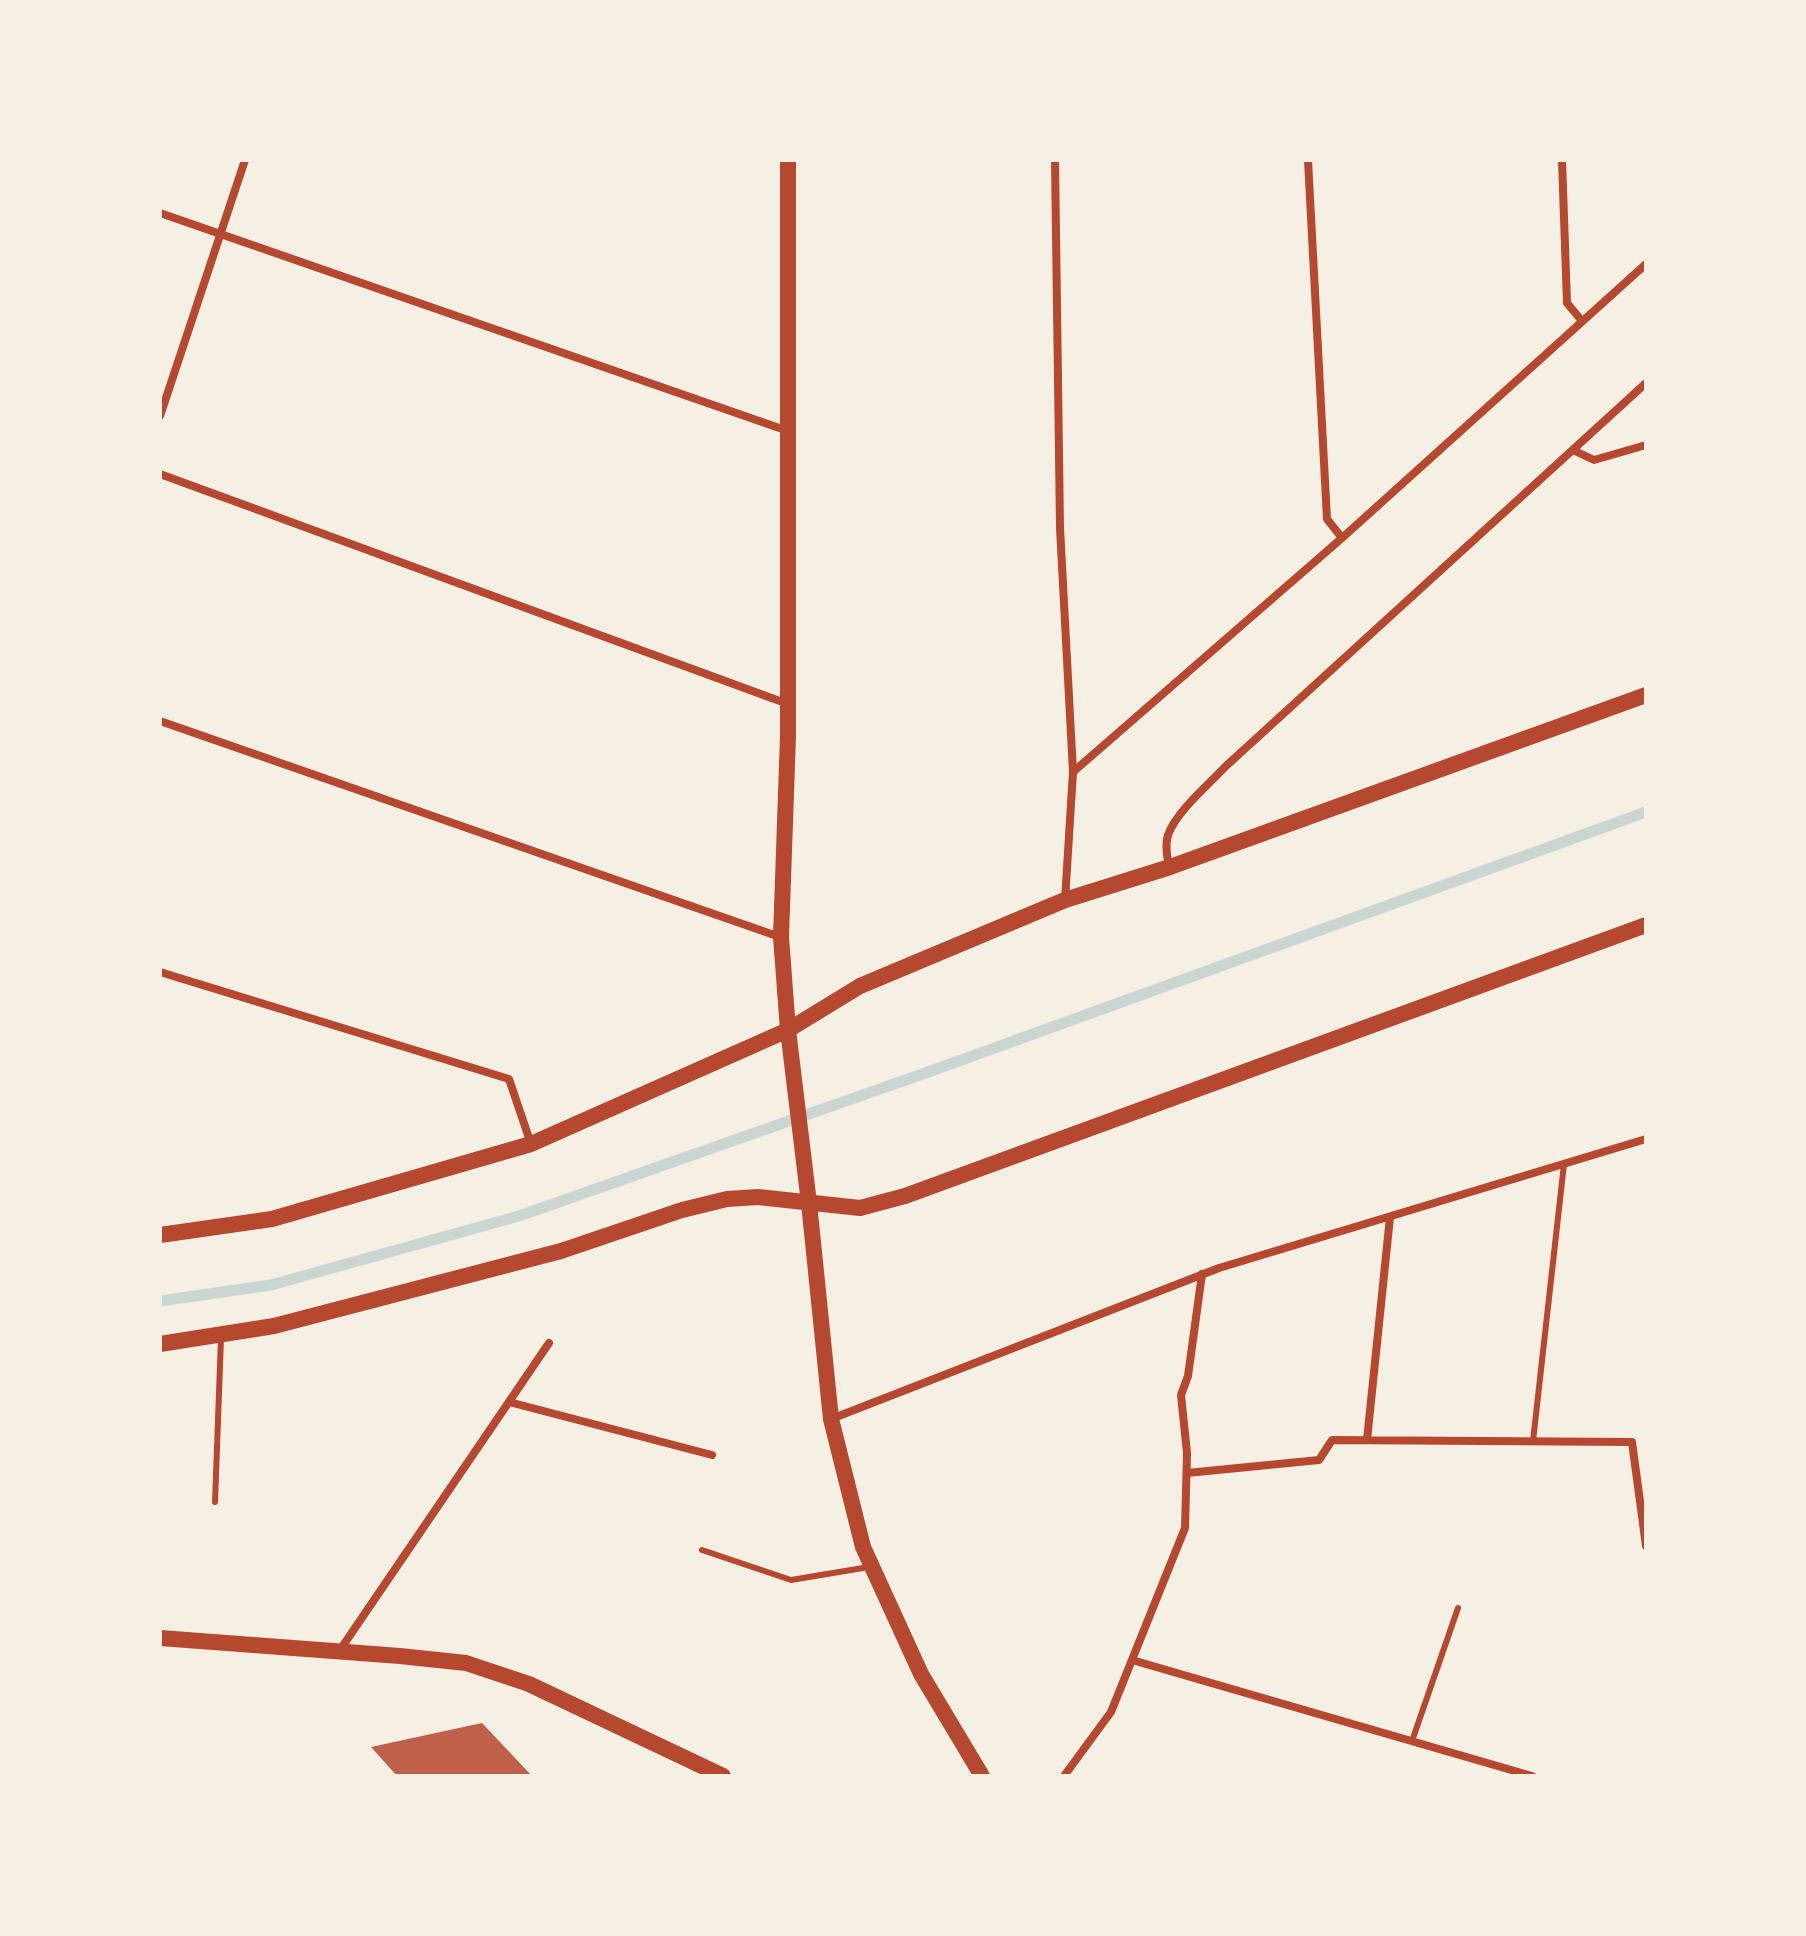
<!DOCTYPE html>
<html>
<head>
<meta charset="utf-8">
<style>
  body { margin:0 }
  #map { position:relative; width:1806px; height:1936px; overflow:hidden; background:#f6efe4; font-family:"Roboto Condensed",sans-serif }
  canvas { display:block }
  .frame { position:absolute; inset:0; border:162px solid #f6efe4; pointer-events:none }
</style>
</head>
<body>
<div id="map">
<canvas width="1806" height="1936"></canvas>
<div class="frame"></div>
</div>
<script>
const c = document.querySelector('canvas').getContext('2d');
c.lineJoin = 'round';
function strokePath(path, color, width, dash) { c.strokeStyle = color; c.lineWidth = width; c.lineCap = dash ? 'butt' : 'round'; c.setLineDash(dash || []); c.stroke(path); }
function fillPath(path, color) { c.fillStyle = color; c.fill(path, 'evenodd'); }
strokePath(new Path2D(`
  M160,1301l111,-16 248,-69 412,-145 715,-259`), '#c9d6d2', 11);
fillPath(new Path2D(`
  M482,1723l50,53h-135l-26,-29z`), '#bf614a');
strokePath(new Path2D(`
  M1533,1441l31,-277
  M215,1502l6,-164
  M702,1550l89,30 78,-13
  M1412,1741l46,-133`), '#b5482f', 6);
strokePath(new Path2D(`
  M1055,160l5,368 13,244 -8,128
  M1308,160l19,359 15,19
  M1562,160l5,143 15,18
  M160,213l628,218
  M160,416l85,-256
  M1573,450l21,10 52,-15
  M160,474l628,230
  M160,721l620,216
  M1073,772l269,-234 304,-274
  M1169,867c-2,-11 -4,-22 -1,-32 8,-23 41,-51 58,-69l420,-383
  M160,972l349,107 22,65
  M509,1402l203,53
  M831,1419l388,-151 427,-129
  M1367,1440l23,-223
  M1187,1473l132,-13 13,-20 300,2 14,104
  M340,1650l209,-307
  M1132,1660l400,116
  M1064,1776l47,-64 74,-184 2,-75 -6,-58 7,-19 14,-102`), '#b5482f', 8);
strokePath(new Path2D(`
  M788,160v576l-7,201 7,93 21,173 22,216 32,128 58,127 61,102
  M160,1235l112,-16 259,-75 257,-114 72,-44 205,-86 105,-33 476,-172
  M160,1344l114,-18 287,-75 121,-41 45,-11 31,-2 102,11 45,-12 741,-271
  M160,1638l240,18 66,7 63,21 194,92`), '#b5482f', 16);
</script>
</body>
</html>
